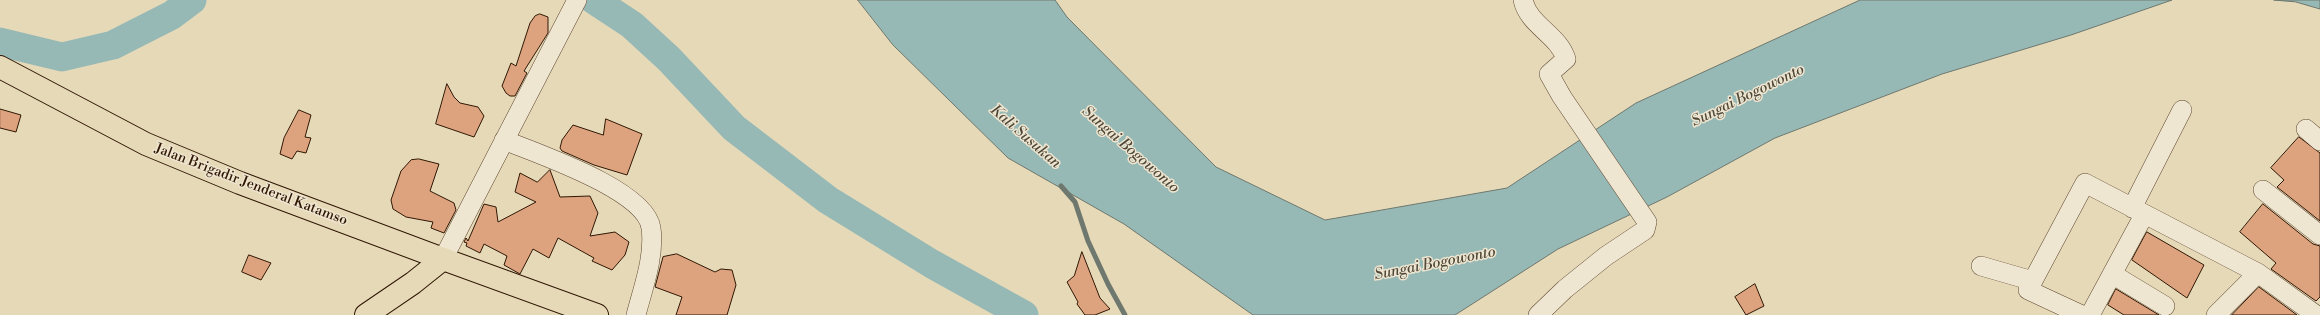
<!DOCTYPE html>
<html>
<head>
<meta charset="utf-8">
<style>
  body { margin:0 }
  canvas { display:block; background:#e6d9b8 }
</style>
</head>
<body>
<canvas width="2320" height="315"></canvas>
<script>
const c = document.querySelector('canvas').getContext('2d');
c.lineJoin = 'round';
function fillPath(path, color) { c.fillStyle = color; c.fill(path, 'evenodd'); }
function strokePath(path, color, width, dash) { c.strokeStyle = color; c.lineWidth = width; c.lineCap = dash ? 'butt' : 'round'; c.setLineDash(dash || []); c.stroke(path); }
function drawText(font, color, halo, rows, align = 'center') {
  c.font = font + ' "Libre Bodoni",serif'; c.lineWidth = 3; c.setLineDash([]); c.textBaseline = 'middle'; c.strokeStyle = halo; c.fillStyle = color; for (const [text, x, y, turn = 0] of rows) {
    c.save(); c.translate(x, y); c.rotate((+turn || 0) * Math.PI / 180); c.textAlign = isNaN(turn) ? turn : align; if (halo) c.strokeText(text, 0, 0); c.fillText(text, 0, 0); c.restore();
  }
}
const water = new Path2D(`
  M858,0h197l12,17 149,150 109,53 182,-32 129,-85 224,-103h312l-101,35 -129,39 -167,64 -108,59 -109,52 -103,66h-202l-129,-91 -116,-66 -115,-113z
  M2274,0h46v9l-24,-7z`);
fillPath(water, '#97b9b5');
strokePath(water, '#6e786e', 1);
strokePath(new Path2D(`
  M1061,186l14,16 13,39 20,43 17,31`), '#6e786e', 5);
strokePath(new Path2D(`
  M594,0l38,25 37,34 65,69 94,72 104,64 92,51
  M0,42l62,15 51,-12 59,-30 20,-15`), '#97b9b5', 29);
const building = new Path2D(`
  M540,14l8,3v16l-24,38 3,2 -12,23h-5l-4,-3 -4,-7 9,-23 5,3 14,-43 5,-7z
  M447,84l7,13 6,6 18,4 6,9 -10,21 -38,-13z
  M0,109l21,6 -5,17 -16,-4z
  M299,110l12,5 -6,22 6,1 -5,15 -9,-2 -5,8 -12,-5 4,-16z
  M606,119l36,15 -15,41 -33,-10 -32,-14 -2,-3 2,-8 11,-15 30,10z
  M2299,137l21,16v68l-43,-34 7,-7 -13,-12z
  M419,159l20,5 -9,27 24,12 2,7 -12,23 -13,-5 2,-6 -27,-5 -13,-8 -2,-9 10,-29 10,-11z
  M550,170l10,27 30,-1 8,17 -8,23 25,-4 14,10 -4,13 -13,15 -20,-9 2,-3 -36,-20 -9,20 -16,-9 -13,25 -16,-9 3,-9 -23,-12 -4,9 -14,-7 1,-3 -3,-1 2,-4 2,3 16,-37 12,3 2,15 38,-20 -21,-10 5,-19 17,9z
  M2263,204l50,40 7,2v51l-4,4 -45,-32 5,-6 -36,-31z
  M2147,232l57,33 -17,33 -55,-38z
  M1082,252l18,46 10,11 -15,6h-10l-8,-11 1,-2 -11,-20 7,-6z
  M677,254l38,18 6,-3 11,1 4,15 -9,30h-51l6,-18 -27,-10 8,-30z
  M249,255l22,8 -10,17 -19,-8z
  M1755,284l9,22 -18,9 -11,-18z
  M2259,287l38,28h-65z
  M2116,289l43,26h-35l-16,-10z`);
fillPath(building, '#dca37e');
strokePath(building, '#301704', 1);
const minor = new Path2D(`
  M1523,0c6,26 35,34 43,59l-17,15 13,23 85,125 -2,8 -39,26 -41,33 -27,26
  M2306,129l14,12
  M504,140c34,14 142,50 147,88 4,28 -8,60 -15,87
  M2263,190l57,45
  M2132,208l50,-98
  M443,259l134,-259
  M1981,266l52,15
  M2112,274l53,32
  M2082,315l-54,-25 57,-107 173,90 58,42
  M2090,315l54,-100
  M2216,315l42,-42`);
const major = new Path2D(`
  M0,67l146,77 94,39 203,76`);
const highway = new Path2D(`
  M366,315l47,-32 30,-24 154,56`);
strokePath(minor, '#5e4831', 20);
strokePath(major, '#301704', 24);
strokePath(highway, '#301704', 24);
strokePath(minor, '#efe6d1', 19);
strokePath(major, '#e6d9b8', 22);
strokePath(highway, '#e6d9b8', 22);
drawText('14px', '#301704', '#efe6d1', [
  ["Jalan Brigadir Jenderal Katamso",251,185,21]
]);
drawText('italic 15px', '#4f4839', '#efe6d1', [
  ["Sungai Bogowonto",1748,96,-26],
  ["Kali Susukan",1025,137,41],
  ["Sungai Bogowonto",1130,150,41],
  ["Sungai Bogowonto",1435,264,-11]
]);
</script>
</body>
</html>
